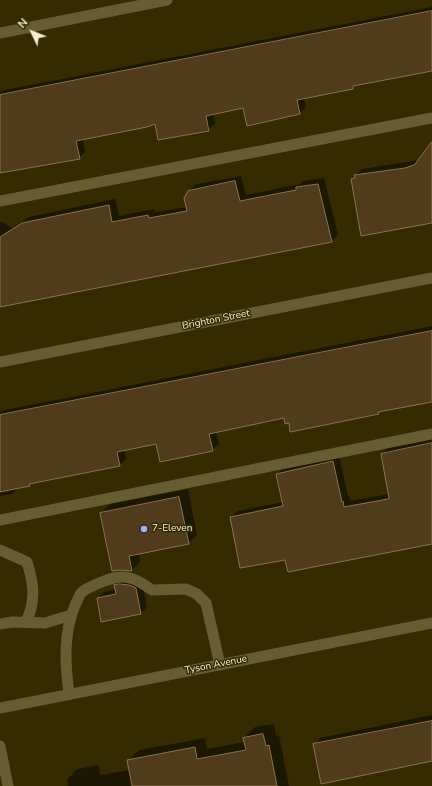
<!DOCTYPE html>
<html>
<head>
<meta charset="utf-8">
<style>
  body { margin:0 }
  #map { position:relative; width:432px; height:786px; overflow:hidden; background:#362b00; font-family:"Nunito Sans",sans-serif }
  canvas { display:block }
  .north { position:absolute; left:12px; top:12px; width:40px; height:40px; -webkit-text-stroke:3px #362b00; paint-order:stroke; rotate:313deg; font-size:11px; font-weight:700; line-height:16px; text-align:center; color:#f4eed7 }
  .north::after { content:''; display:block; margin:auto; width:14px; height:18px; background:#f4eed7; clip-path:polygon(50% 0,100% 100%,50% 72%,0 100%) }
</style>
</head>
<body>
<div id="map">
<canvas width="432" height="786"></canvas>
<div class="north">N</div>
</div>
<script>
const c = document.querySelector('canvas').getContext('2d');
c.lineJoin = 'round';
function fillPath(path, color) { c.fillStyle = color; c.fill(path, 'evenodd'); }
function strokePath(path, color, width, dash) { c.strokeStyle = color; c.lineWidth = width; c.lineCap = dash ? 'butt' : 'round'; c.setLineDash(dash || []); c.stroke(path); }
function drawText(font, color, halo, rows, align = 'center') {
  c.font = font + ' "Nunito Sans",sans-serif'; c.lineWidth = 3; c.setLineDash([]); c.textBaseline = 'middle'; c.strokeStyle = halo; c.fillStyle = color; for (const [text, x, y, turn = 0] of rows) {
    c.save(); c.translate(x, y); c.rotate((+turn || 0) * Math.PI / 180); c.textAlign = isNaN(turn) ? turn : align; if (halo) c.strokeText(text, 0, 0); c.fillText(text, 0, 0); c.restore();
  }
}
fillPath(new Path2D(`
  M432,7v63l-76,14 -3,4 -49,10 2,9 -6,6 -52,12 -4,-19 -31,7 2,10 -7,7 -53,-7 -72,16 2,13 -6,6 -79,15v-82z
  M432,146v75l-80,-42 10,-10 58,-9z
  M241,176l5,19 54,-11 3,-3 21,-3 14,56 -6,7 -332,65v-84h3l9,6 17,-11 86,-18 4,17 35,-7 1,3 32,-5 2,-16 7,-7z
  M432,326v75l-52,10 -2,2 -89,9 -4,-5 -69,15 3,12 -7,6 -55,-7 -33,6 2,10 -7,6 -88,18 -2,2 -11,3 -6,6 -12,2v-85z
  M432,439v104l-146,16 -55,-42 7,-6 45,-9 -6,-28 6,-6 56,-12 9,40h1l1,5 39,-7 -7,-40 6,-6z
  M188,489l9,46 -9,8 -49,10 1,9 -8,8 -31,-57 9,-9z
  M122,579l20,3 5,25 -6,6 -39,8 -4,-23 6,-6 12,-3 -1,-4z
  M432,715v46l-118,-16 6,-7z
  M274,724l2,12 3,-1 10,51h-221l-1,-6 10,-11 22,-4 1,10 30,-5 -2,-9 11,-11 66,-12 2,11 38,-7 -1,-4 11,-11z`), '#0007');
const building = new Path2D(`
  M432,11v60l-79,15v3l-56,11 3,14 -53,12 -4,-18 -37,8 3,15 -51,9 -3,-16 -8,3 -71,14 4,18 -80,14v-78z
  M432,142v81l-71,13 -10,-57 4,-1 -1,-3 51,-7 9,-3z
  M235,181l5,20 56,-11v-3l22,-3 14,58 -332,65v-70l22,-14 87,-18 3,17 36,-7 1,3 38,-7 -3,-13 4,-7z
  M432,331v71l-54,10 1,2 -89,18 -1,-9 -4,1 -1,-6 -75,16 4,17 -53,11 -4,-18 -39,8 3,14 -91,18 1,2 -30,6v-77z
  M432,443v101l-144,28 -3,-12 -45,8 -10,-51 53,-11 -7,-32 57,-13 9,41 1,-1 1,6 44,-8 1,-1 -8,-44z
  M179,497l10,47 -60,12 3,15 -12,-1 -8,1 -12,-58z
  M120,584l9,1 7,3 5,26 -40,8 -4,-24 19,-4 -2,-9z
  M432,721v40l-111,23 -8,-40z
  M263,734l3,12 3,-1 8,41h-145l-5,-26 68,-13 2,12 49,-9 -3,-12z`);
fillPath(building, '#503b1d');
strokePath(building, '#8d724d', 1);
strokePath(new Path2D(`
  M0,201l432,-83
  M0,520l432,-86
  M0,550l27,12c7,23 9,39 -1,60
  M0,624l12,-2 33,1 26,-8
  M69,694c-4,-31 -6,-62 7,-91 2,-3 3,-8 6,-11 6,-5 17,-9 25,-12 18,-7 30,-1 45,10l34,-1 11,5 9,9 14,62`), '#675c32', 11);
strokePath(new Path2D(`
  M0,33l167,-33
  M0,362l432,-84`), '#675c32', 11);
strokePath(new Path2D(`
  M0,708l432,-85
  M0,746l8,40`), '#675c32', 11);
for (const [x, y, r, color] of [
  [144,529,4,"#a3b2fd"]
]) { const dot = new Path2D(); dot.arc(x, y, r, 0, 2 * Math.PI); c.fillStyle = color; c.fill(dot); strokePath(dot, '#362b00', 1.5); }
drawText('10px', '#f4eed7', '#362b00', [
  ["Brighton Street",216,320,-11],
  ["Tyson Avenue",216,665,-11]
]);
drawText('10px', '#f4eed7', '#362b00', [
  ["7-Eleven",152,529]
], 'left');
</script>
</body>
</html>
